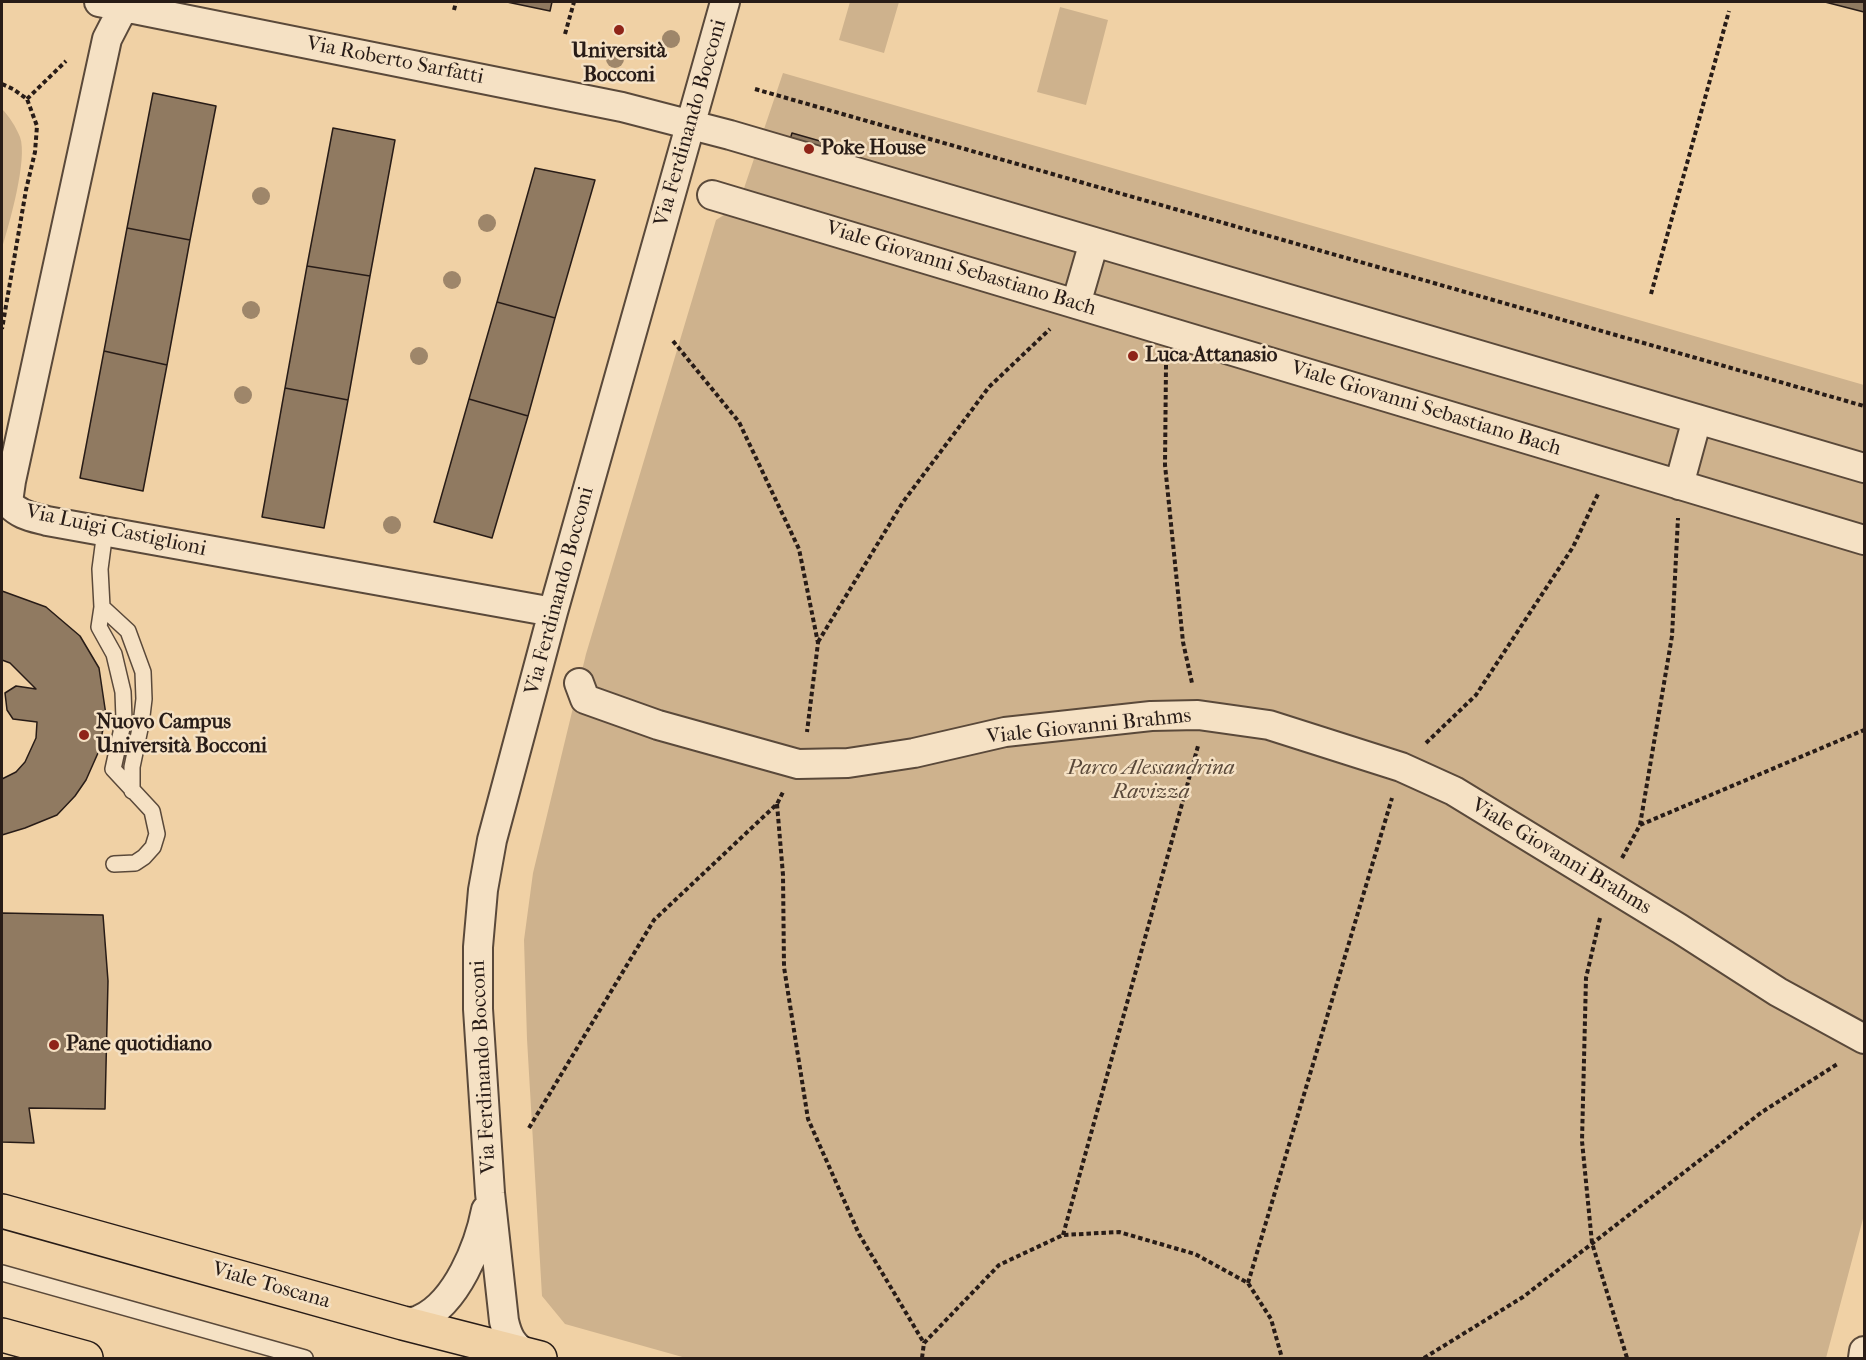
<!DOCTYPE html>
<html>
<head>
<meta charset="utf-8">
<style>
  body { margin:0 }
  #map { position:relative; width:1866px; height:1360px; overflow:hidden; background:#f0d1a5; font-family:"IM FELL French Canon",serif }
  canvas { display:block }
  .frame { position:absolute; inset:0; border:3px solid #281c17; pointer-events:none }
</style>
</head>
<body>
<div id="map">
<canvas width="1866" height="1360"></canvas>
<div class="frame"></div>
</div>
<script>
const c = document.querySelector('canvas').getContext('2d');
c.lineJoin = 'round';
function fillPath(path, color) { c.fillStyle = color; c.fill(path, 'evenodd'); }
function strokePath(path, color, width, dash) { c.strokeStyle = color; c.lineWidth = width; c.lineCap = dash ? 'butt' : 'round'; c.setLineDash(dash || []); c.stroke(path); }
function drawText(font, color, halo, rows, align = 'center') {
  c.font = font + ' "IM FELL French Canon",serif'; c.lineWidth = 5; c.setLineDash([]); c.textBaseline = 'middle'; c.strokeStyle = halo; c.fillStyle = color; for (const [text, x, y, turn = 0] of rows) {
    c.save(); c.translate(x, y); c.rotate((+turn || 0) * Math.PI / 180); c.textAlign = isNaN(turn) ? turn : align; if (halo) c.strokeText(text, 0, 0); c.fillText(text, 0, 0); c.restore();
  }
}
fillPath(new Path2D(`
  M850,2h49l-15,51 -45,-13z
  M1060,7l48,13 -22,85 -49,-13z
  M783,73l1081,312v830l-38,143h-1140l-121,-34 -23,-28 -15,-257 -3,-99 9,-67 53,-219 130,-434 22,-14z
  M2,109c7,7 14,18 18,28 8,22 -11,88 -18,111z`), '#ceb28d');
const building = new Path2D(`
  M507,2h45l-2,9z
  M1825,2h39v10z
  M153,93l63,13 -26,134 -63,-12z
  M333,128l62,12 -25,136 -63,-10z
  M792,133l42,12 -5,17 -42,-12z
  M535,168l60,12 -40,138 -58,-16z
  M127,228l63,12 -23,125 -63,-14z
  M307,266l63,10 -22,124 -63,-12z
  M497,302l58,16 -27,98 -59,-17z
  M104,351l63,14 -24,126 -63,-13z
  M285,388l63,12 -24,128 -62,-11z
  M469,399l59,17 -36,122 -58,-16z
  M2,591l44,16 34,29 19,32 7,47 -8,38 -12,27 -11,16 -18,19 -32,13 -23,7v-56l14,-7 9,-10 11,-24 1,-16 -24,-3 -6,-9 -2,-17 11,-7 20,3 -26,-26 -8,-3z
  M2,913l101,2 5,66 -3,128 -76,-1 5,35 -32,-1z`);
fillPath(building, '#907a61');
strokePath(building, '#281c17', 1.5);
const lane = new Path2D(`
  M105,531l-5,38 2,38 -3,20 15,27 9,38 1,27 -11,50 39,42 5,23 -4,13 -9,10 -9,6 -21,1
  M102,607l26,24 15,41 1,27 -3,25 -9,43v24
  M2,1273l303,85`);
const street = new Path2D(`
  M99,2l523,105 108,28 1134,333
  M124,6l-17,33 -96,442 -3,21c10,13 24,15 39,19l506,91
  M712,195l1152,345
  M1076,304l18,-62
  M1679,485l18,-66
  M579,683l6,16 73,26 140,39 50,-1 66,-10 91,-21 146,-16 47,-1 71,10 132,42 53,24 226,138 98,63 86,47
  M403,1323c6,-1 13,-1 18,-4 36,-17 58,-73 65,-109
  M525,1354c-13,-10 -17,-16 -21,-33l-14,-128 -12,-184v-62l5,-57 9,-50 61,-228 172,-610
  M1863,1358l1,-7`);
const primary = new Path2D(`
  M2,1211l401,112 137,35
  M2,1335l84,23`);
strokePath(lane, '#5a493a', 18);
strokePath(street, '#5a493a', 32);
strokePath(primary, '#281c17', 36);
strokePath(new Path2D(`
  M454,10l2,-8
  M565,34l9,-32
  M2,84l11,5 14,10 10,27 -2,26 -9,38 -24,139
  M755,89l1109,317
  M27,99l39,-38
  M1651,294l78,-283
  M673,341l66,81 60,127 19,94 -11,89
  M1166,365l-1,100 18,177 9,41
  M818,642l85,-140 86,-115 61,-58
  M1426,743l50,-48 97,-148 25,-53
  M777,804l6,71 1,92 24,152 51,115 65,109
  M1640,825l224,-95
  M1622,858l18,-33 32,-189 6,-118
  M1600,918l-14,60 -4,163 10,102 35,115
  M529,1128l125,-208 123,-116 6,-12
  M1063,1235l135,-489
  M1248,1283l144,-485
  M922,1358l2,-15 75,-78 64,-30 56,-3 76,22 53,29 23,36 11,39
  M1424,1358l99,-61 239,-185 77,-49`), '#281c17', 4, [4.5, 3]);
strokePath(lane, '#f5e1c4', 15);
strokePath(street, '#f5e1c4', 28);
strokePath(primary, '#f0d1a5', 33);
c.fillStyle = '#9e866a';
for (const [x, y] of [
  [671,39],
  [615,59],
  [261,196],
  [487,223],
  [452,280],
  [251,310],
  [419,356],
  [243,395],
  [392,525]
]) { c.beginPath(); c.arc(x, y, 9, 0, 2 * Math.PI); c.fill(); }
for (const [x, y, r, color] of [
  [619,30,6,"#8f2418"],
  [809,149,6,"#8f2418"],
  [1133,356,6,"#8f2418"],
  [84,735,6,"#8f2418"],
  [54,1045,6,"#8f2418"]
]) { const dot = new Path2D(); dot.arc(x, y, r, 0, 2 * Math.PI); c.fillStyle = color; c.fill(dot); strokePath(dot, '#f5e1c4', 2); }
drawText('bold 21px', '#281c17', '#f5e1c4', [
  ["Università",619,52,"center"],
  ["Bocconi",619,76,"center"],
  ["Poke House",821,149],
  ["Luca Attanasio",1145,356],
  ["Nuovo Campus",96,723],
  ["Università Bocconi",96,747],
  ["Pane quotidiano",66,1045]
], 'left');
drawText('21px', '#281c17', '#f5e1c4', [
  ["Via Roberto Sarfatti",395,61,11],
  ["Via Ferdinando Bocconi",691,123,-74],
  ["Viale Giovanni Sebastiano Bach",961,269,17],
  ["Viale Giovanni Sebastiano Bach",1426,409,17],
  ["Via Luigi Castiglioni",116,531,12],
  ["Via Ferdinando Bocconi",560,591,-75],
  ["Viale Giovanni Brahms",1089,727,-6],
  ["Viale Giovanni Brahms",1561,857,31],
  ["Via Ferdinando Bocconi",484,1067,-93],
  ["Viale Toscana",271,1286,16]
]);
drawText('italic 21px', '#5a493a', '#f5e1c4', [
  ["Parco Alessandrina",1151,769],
  ["Ravizza",1151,793]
]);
</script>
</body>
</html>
